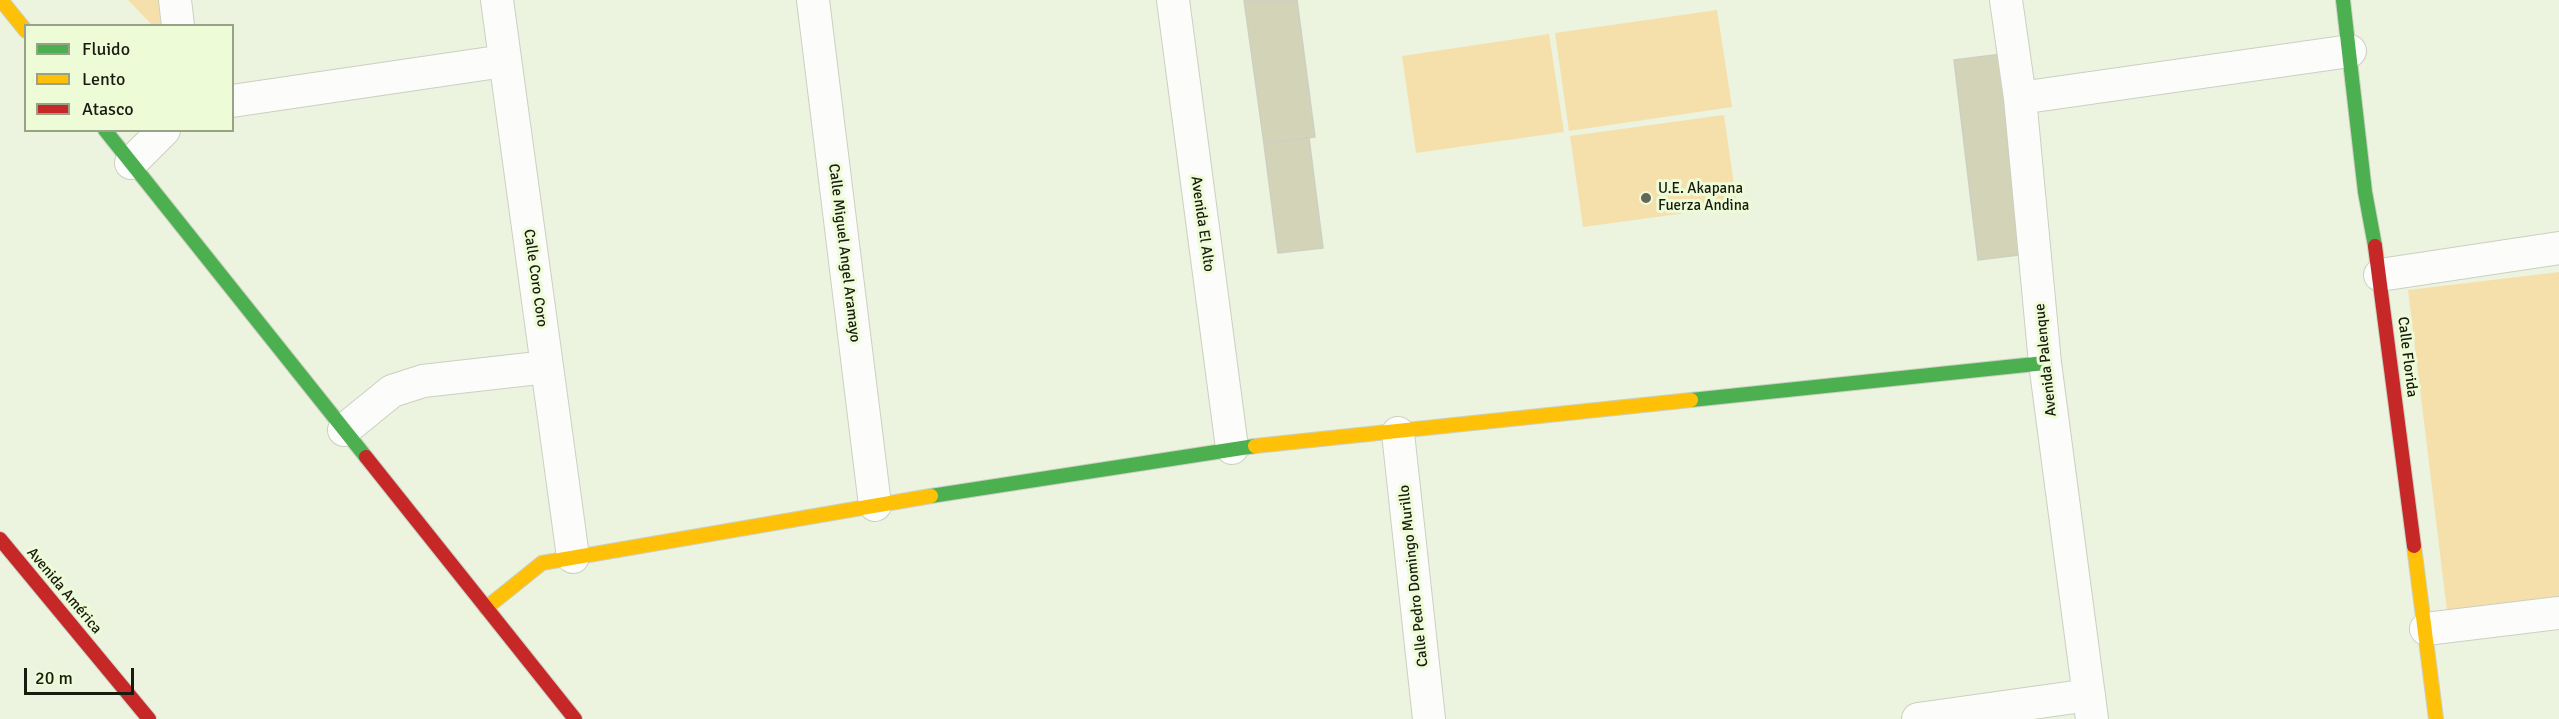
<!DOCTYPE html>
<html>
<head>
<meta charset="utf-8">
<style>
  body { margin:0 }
  #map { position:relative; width:2559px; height:719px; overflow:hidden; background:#ecf3df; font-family:Signika,sans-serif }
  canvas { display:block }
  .legend { position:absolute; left:24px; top:24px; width:210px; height:108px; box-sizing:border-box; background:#eefbd7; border:2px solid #98a287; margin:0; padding:8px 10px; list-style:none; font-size:18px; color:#181c0f }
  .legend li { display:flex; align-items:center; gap:12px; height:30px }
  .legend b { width:30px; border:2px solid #98a287 }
  .scale { position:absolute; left:24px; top:668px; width:110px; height:27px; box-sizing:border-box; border:3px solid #181c0f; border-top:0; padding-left:8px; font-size:18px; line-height:21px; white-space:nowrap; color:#181c0f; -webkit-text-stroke:4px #eefbd7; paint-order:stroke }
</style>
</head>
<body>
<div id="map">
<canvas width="2559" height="719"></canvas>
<ul class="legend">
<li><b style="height:8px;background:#4caf50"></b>Fluido</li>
<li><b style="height:8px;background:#ffc107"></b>Lento</li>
<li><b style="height:8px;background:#c62828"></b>Atasco</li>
</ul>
<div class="scale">20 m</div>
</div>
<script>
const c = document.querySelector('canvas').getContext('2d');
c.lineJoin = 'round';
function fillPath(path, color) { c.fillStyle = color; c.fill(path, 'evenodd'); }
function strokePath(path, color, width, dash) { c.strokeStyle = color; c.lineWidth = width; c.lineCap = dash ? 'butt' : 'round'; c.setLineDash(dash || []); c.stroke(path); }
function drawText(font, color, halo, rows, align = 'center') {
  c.font = font + ' Signika,sans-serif'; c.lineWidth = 6; c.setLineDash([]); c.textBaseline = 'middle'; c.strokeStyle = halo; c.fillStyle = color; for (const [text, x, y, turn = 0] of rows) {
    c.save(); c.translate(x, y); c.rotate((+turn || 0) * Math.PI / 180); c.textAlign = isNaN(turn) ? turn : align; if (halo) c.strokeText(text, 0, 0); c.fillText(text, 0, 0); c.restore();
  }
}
fillPath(new Path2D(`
  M128,0h34l2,13 -3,12h-9z
  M1717,10l15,97 -163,24 -14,-98z
  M1549,34l15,98 -148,21 -14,-97z
  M1724,115l13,91 -154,21 -13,-91z
  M2559,272v326l-112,13 -39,-321z`), '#f5e0ac');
const building = new Path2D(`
  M1244,0h53l18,137 -51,7z
  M2002,54l25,200 -49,6 -24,-200z
  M1309,138l14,110 -45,5 -14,-109z`);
fillPath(building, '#d2d3b7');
strokePath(building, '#ced0c1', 1.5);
const street = new Path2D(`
  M175,0l3,26
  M497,0l76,557
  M813,0l62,505
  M1173,0l59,448
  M2006,0l14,98 25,265 47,356
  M2020,98l330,-47
  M232,101l272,-40
  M131,163l33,-33
  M2380,275l179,-27
  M344,430l48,-39 31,-10 124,-14
  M1398,433l31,286
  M2426,629l133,-16
  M1918,719l171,-24`);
const fast = new Path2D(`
  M2343,0l22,192 10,54
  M105,130l261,327
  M1691,400l354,-37
  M931,496l324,-50`);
const slow = new Path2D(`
  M1,0l25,31
  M1255,446l436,-46
  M2414,546l22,173
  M486,608l56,-45 389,-67`);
const jam = new Path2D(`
  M2375,246l39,300
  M366,457l209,262
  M0,539l149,180`);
strokePath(street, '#cbd0c1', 34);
strokePath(fast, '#cbd0c1', 16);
strokePath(slow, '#cbd0c1', 16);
strokePath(jam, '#cbd0c1', 16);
strokePath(street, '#fcfdfa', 32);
strokePath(fast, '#4caf50', 14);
strokePath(slow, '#ffc107', 14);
strokePath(jam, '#c62828', 14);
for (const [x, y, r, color] of [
  [1646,198,6,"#626758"]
]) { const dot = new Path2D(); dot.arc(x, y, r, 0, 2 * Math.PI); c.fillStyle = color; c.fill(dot); strokePath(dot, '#eefbd7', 2); }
drawText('15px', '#181c0f', '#eefbd7', [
  ["U.E. Akapana",1658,189],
  ["Fuerza Andina",1658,206]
], 'left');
drawText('15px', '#181c0f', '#eefbd7', [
  ["Avenida El Alto",1202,224,82],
  ["Calle Miguel Angel Aramayo",844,253,83],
  ["Calle Coro Coro",535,278,82],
  ["Calle Florida",2407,357,83],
  ["Avenida Palenque",2046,360,-96],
  ["Calle Pedro Domingo Murillo",1414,576,-96],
  ["Avenida América",64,591,50]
]);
</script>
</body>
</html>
